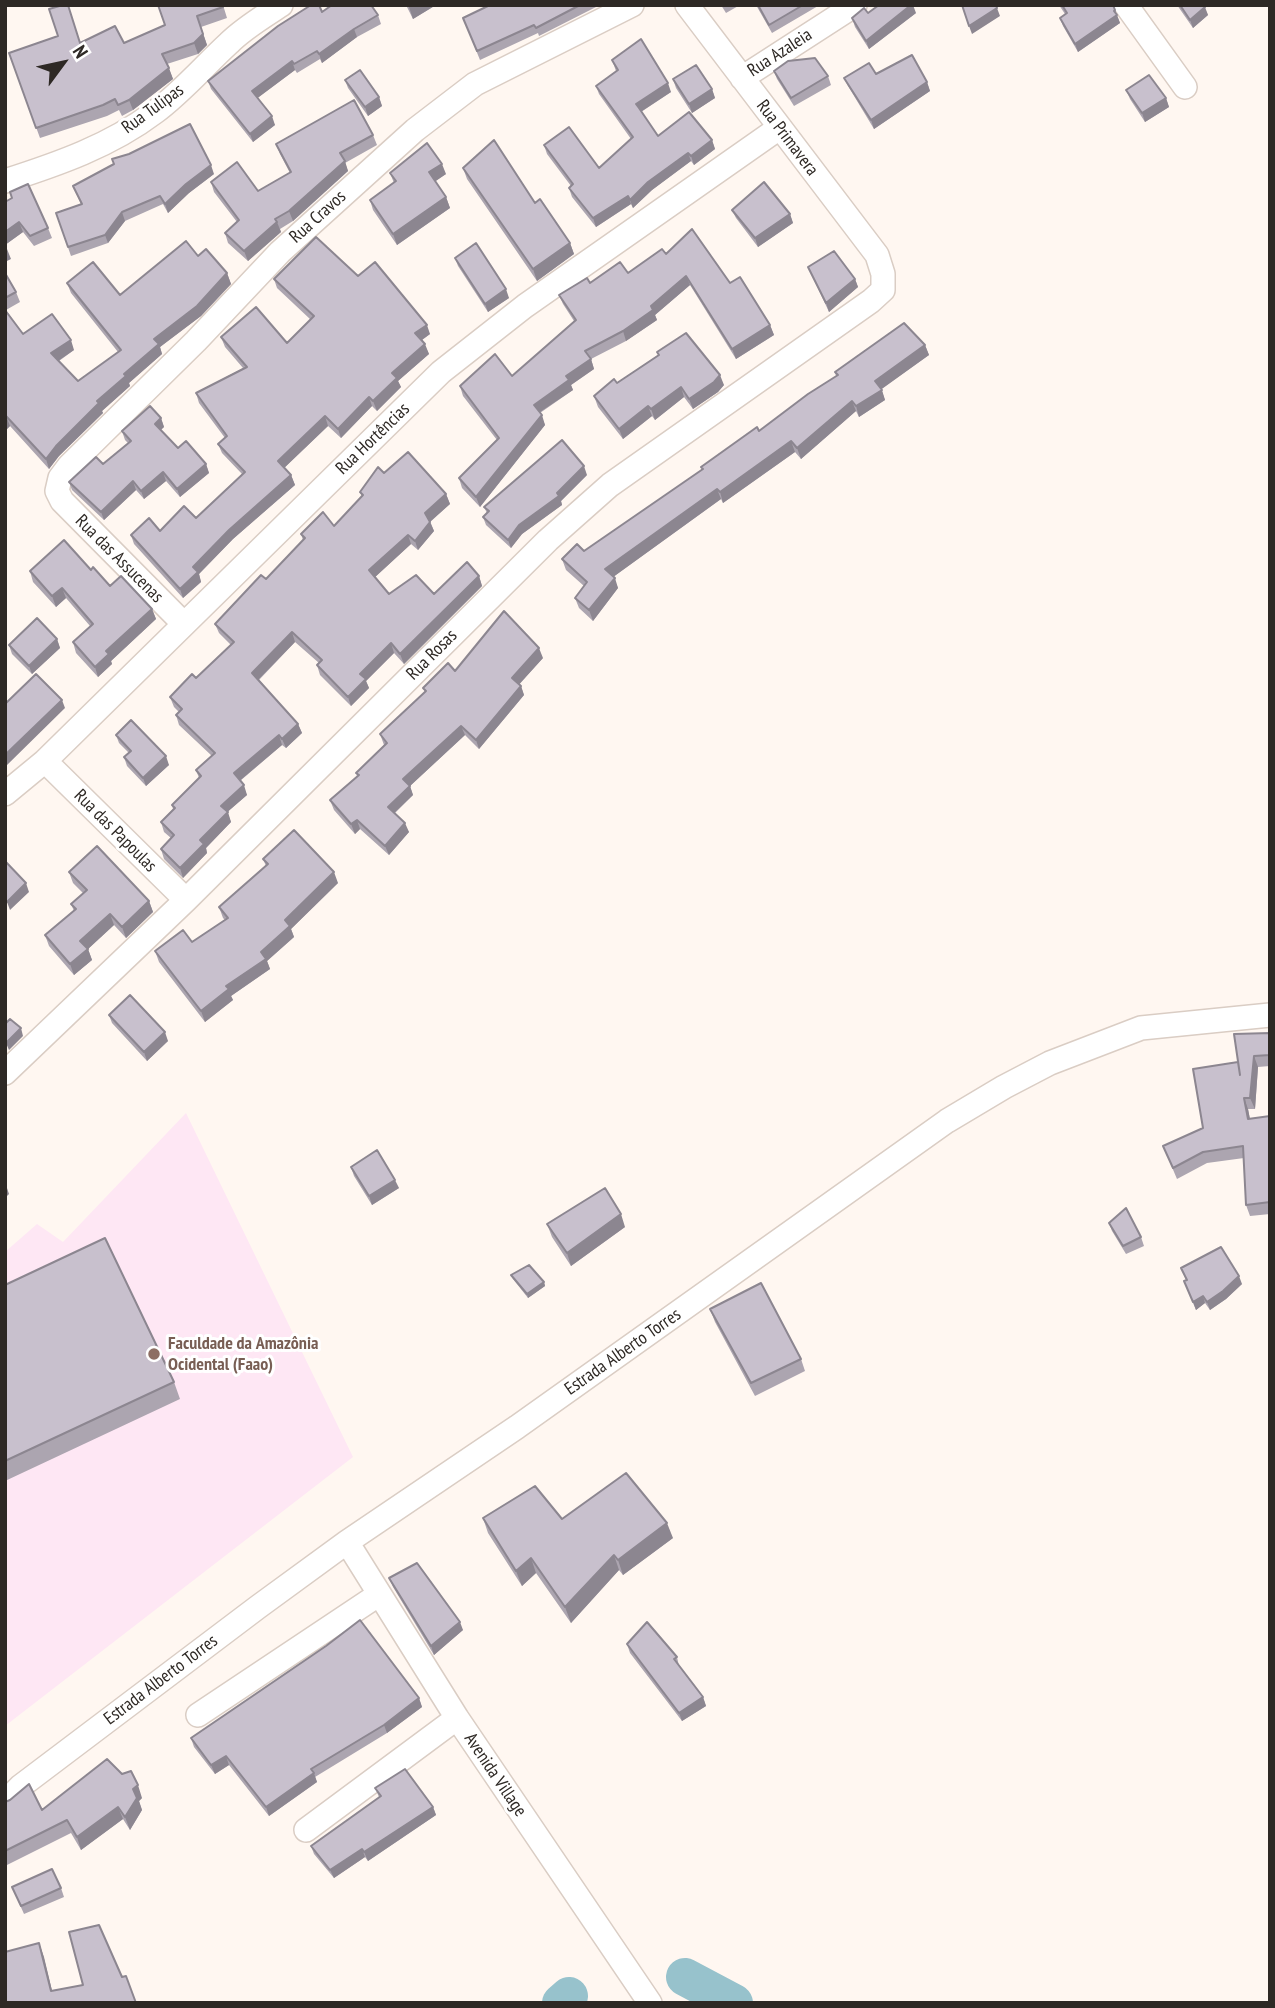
<!DOCTYPE html>
<html>
<head>
<meta charset="utf-8">
<style>
  body { margin:0 }
  #map { position:relative; width:1275px; height:2008px; overflow:hidden; background:#fff7f1; font-family:"PT Sans Narrow",sans-serif }
  canvas { display:block }
  .frame { position:absolute; inset:0; border:7px solid #2e2925; pointer-events:none }
  .north { position:absolute; left:28px; top:28px; width:70px; height:70px; -webkit-text-stroke:5px #fff; paint-order:stroke; rotate:57deg; font-size:19px; font-weight:700; line-height:28px; text-align:center; color:#2e2925 }
  .north::after { content:''; display:block; margin:auto; width:24px; height:32px; background:#2e2925; clip-path:polygon(50% 0,100% 100%,50% 72%,0 100%) }
</style>
</head>
<body>
<div id="map">
<canvas width="1275" height="2008"></canvas>
<div class="frame"></div>
<div class="north">N</div>
</div>
<script>
const c = document.querySelector('canvas').getContext('2d');
c.lineJoin = 'round';
function fillPath(path, color) { c.fillStyle = color; c.fill(path, 'evenodd'); }
function strokePath(path, color, width, dash) { c.strokeStyle = color; c.lineWidth = width; c.lineCap = dash ? 'butt' : 'round'; c.setLineDash(dash || []); c.stroke(path); }
function drawText(font, color, halo, rows, align = 'center') {
  c.font = font + ' "PT Sans Narrow",sans-serif'; c.lineWidth = 6; c.setLineDash([]); c.textBaseline = 'middle'; c.strokeStyle = halo; c.fillStyle = color; for (const [text, x, y, turn = 0] of rows) {
    c.save(); c.translate(x, y); c.rotate((+turn || 0) * Math.PI / 180); c.textAlign = isNaN(turn) ? turn : align; if (halo) c.strokeText(text, 0, 0); c.fillText(text, 0, 0); c.restore();
  }
}
fillPath(new Path2D(`
  M186,1113l167,344 -348,269v-474l32,-28 26,18z`), '#fee7f4');
strokePath(new Path2D(`
  M685,1977l49,26
  M561,2003l8,-7`), '#97c2cc', 38);
const minor = new Path2D(`
  M1126,5l59,82
  M742,78l113,-73
  M5,181c53,-17 105,-35 150,-69 27,-20 49,-46 74,-69 15,-15 34,-26 52,-38
  M184,624l-122,-123 -5,-10 3,-13 9,-12 127,-125 84,-89 135,-122 60,-46 157,-79
  M45,761l141,139
  M5,794l40,-33 396,-389 84,-66 254,-178
  M5,1073l181,-173 362,-360 62,-55 261,-184 12,-11v-16l-6,-19 -190,-250
  M347,1542l110,176 193,285
  M198,1715l180,-120
  M5,1802l16,-16 237,-179 89,-65 170,-115 430,-306 57,-34 46,-24 91,-35 129,-13
  M306,1830l151,-112`);
strokePath(minor, '#dacdc4', 26);
strokePath(minor, '#fff', 23);
fillPath(new Path2D(`
  M68,5l12,38h44l99,-38 4,13 -26,9 6,18 -9,9 -31,10 6,15 -40,31 -11,6 -3,-6 -12,6 -67,22 -31,-85 49,-17z
  M406,5h30l-23,14z
  M490,5h107l1,1 -59,30 -1,-3 -58,27 -17,-42z
  M721,5h19l-14,8z
  M756,5h61l1,1 -46,27z
  M1059,5h54l7,18 -42,29 -15,-26 -3,-8 5,-4z
  M1177,5h26l5,10 -15,13z
  M322,12l56,3 3,9 -24,13 -35,26 -2,-4 -23,14 -2,-3 -38,28 18,27 -22,17 -42,-53 -3,-8z
  M868,13h48l-47,36 -14,-22 -3,-9z
  M612,60l59,32 -30,20 17,24 54,4 3,9 -21,16 -3,-4 -39,29 -19,18 -2,-4 -35,23 -24,-30 -3,-9 2,-2 -24,-32 -3,-9 55,23 32,-29 -32,-45 -3,-8 20,-15z
  M774,71l54,5 3,9 -37,21 -17,-27z
  M876,74l51,8 3,9 -56,38 -26,-43 -4,-8z
  M673,79l39,10 3,9 -23,15 -16,-25z
  M345,80l34,17 3,9 -14,10 -20,-28z
  M1126,90l40,8 3,9 -24,15 -15,-23z
  M373,135l4,10 -32,18 3,8 -55,50 -13,8 1,3 -33,29 -20,-18 -3,-10 12,-11 -23,-30 -3,-10 47,9 32,-18 -10,-19 -4,-10z
  M463,168l72,35 35,40 4,11 -37,27 -70,-102z
  M390,173l56,1 -11,7 11,16 4,11 -53,37 -24,-35 -3,-10 24,-17z
  M214,174l-25,19 -21,20 -5,-9 -38,17 -17,22 -37,13 -15,-43 25,-9 -8,-18z
  M5,202l43,26 4,10 -18,8 -11,-14 -18,13z
  M732,210l58,4 3,9 -35,24 -22,-29z
  M666,254l64,29 40,42 4,10 -38,24 -46,-74 -35,30 2,5 -31,21 -35,18 3,10 -23,16 2,5 -33,23 5,12 -65,82 -18,-19 -3,-10 38,-38 -34,-44 -3,-10 52,-10 62,-55 -11,-17 -4,-9 31,-12 38,-10z
  M198,256l29,17 4,11 -30,32 -41,31 2,7 -33,29 1,3 -28,25 1,2 -44,43 -10,13 -39,-43 -5,5v-158l11,19 4,10 -14,8 17,24 51,16 -15,11 19,20 40,-29 -47,-59 -4,-10 53,12z
  M455,258l54,40 -21,14 -30,-46z
  M808,267l47,12 3,8 -29,25z
  M358,276l72,58 -8,6 7,14 -31,27 3,6 -24,24 -5,-5 -31,32 -13,-12 -44,42 7,7 4,10 -62,54 -34,35 2,8 -18,16 -49,-54 -3,-9 29,-4 36,-13 46,-44 -20,-21 -4,-9 7,-6 -26,-35 -3,-10 47,-25 -18,-21 -4,-10 66,6 24,-23 -34,-32 -3,-9z
  M925,345l4,10 -48,34 4,11 -26,17 -3,-6 -55,48 -6,-7 -72,51 -2,-4 -108,78 5,11 -25,33 -14,-13 -4,-10 9,-12 -18,-16 -4,-11 22,-8 175,-120 77,-55 -1,-4z
  M657,352l67,33 -6,7 -25,17 -9,-12 -29,23 -3,-4 -29,23 -25,-32 -4,-11 23,-13 41,-28z
  M161,418l3,9 -3,3 17,18 28,16 3,9 -29,24 -14,-16 -22,18 -8,-9 -32,30 -32,-30 -3,-8 34,-18 25,-21 -3,-3 -3,-9z
  M384,473l62,21 4,10 -20,17 4,10 -16,19 -7,-6 -36,33 14,17h45l45,-18 3,10 -78,78 -10,-11 -28,28 3,7 -18,18 -31,-31 -3,-10 2,-2 -24,-21 -36,38 39,44 4,9 -16,15 -4,-3 -42,36 7,14 -20,17 4,10 -25,26 1,5 -24,25 -19,-19 -3,-10 10,-11 -7,-6 -3,-10 12,-13 -1,-4 27,-27 -3,-8 16,-14 -33,-31 -3,-10 3,-3 -5,-5 -4,-10 26,-19 35,-33 -12,-12 -4,-9 51,-45 37,-39 -2,-6 33,-8 28,-29 -2,-5z
  M587,475l-26,26 1,4 -40,29 -11,14 -25,-23 -3,-8 4,-4 -3,-6z
  M91,570l19,16 42,23 4,10 -45,42 1,3 -14,13 -22,-24 -3,-11 17,-16 -24,-28 -10,9 -23,-25 -3,-11z
  M57,639l3,9 -28,26 -20,-20 -3,-9z
  M543,658l-24,26 2,2 3,9 -45,54 -14,-14 -55,51 3,9 -18,18 14,19 -20,23 -29,-26 -5,5 -21,-24 -4,-10 27,-24 -1,-3 28,-28 -4,-11 45,-42 -2,-4 32,-17z
  M116,735l53,30 -23,21 -19,-20 -3,-9 5,-4 -10,-10z
  M263,859l75,24 -47,46 3,8 -27,24 3,8 -39,27 2,4 -28,22 -46,-60 -4,-11 37,-9 33,-22 -2,-2 -4,-11 47,-41z
  M69,872l80,29 4,11 -27,26 -12,-13 -26,24 4,11 -18,15 -25,-29 -4,-11 29,-24 -3,-7 12,-11 -10,-10z
  M109,1015l59,26 -21,20 -35,-38z
  M1270,1033v33l-12,1 -3,42h-7l2,10 20,-3v98l-20,2 -4,-11 -2,-47 -37,5 -30,16 -14,-33 40,-18 35,-66z
  M351,1167l48,21 -27,17 -18,-29z
  M1109,1223l32,14 3,9 -18,8 -14,-23z
  M547,1224l78,3 -54,39 -19,-29z
  M1181,1268l61,16 -16,15 -16,11 -5,-7 -9,7 -12,-29 2,-1z
  M511,1275l33,7 1,4 -17,12 -15,-19z
  M5,1285l169,97 6,17 -175,82z
  M710,1309l91,50 4,12 -50,25 -40,-74z
  M483,1518l79,1 111,19 -50,37 -4,-5 -48,53 -35,-50 -14,13 -34,-53z
  M389,1578l74,52 -29,25 -41,-68z
  M627,1644l50,13 2,9 24,31 3,9 -24,15 -52,-68z
  M419,1698l3,9 -35,26 -72,44 2,5 -48,34 -40,-51 -14,9 -21,-27 -3,-9z
  M375,1788l58,19 3,8 -68,46 -3,-4 -31,21 -20,-24 -3,-8 68,-49z
  M142,1798l-3,3 3,9 -12,20 -7,-11 -42,31 -10,-17 -66,33v-64l37,8z
  M12,1887l49,1 3,9 -40,17z`), '#aca5b0');
fillPath(new Path2D(`
  M413,5h23l-23,14 -4,-12z
  M911,5h2l3,8 -47,36 -3,-8z
  M1205,7l3,8 -15,13 -3,-8z
  M997,8l3,8 -28,18 -3,-8z
  M1115,10l5,13 -42,29 -3,-8z
  M197,16l10,29 -9,9 -4,-11z
  M354,29l3,8 -35,26 -3,-9z
  M292,61l3,9 -40,30 -3,-9z
  M169,68l4,11 -40,31 -4,-10z
  M927,82l3,9 -56,38 -3,-9z
  M668,83l3,9 -32,21 -3,-9z
  M712,89l3,9 -23,15 -3,-9z
  M379,97l3,9 -14,10 -3,-9z
  M1166,98l3,9 -24,15 -3,-9z
  M272,116l3,9 -22,17 -3,-8z
  M712,140l3,9 -21,16 -3,-9z
  M688,153l3,8 -39,29 -19,18 -3,-8 18,-18z
  M345,161l3,10 -55,50 -4,-10z
  M442,164l4,10 -13,9 -4,-11z
  M211,165l3,9 -25,19 -21,20 -3,-9 21,-20z
  M628,196l3,8 -35,23 -3,-9z
  M446,197l4,11 -53,37 -4,-11z
  M122,212l3,9 -17,22 -3,-8z
  M790,214l3,9 -35,24 -3,-9z
  M19,222l4,10 -18,13v-13z
  M277,222l4,10 -33,29 -4,-10z
  M570,243l4,11 -37,27 -4,-12z
  M7,249l4,10 -6,3v-12z
  M227,273l4,11 -30,32 -41,31 2,7 -33,29 1,3 -28,25 1,2 -44,43 -10,13 -3,-10 10,-13 68,-72 30,-35z
  M686,276l4,9 -35,30 2,5 -31,21 -3,-10z
  M855,279l3,8 -29,25 -3,-9z
  M506,289l3,9 -21,14 -3,-8z
  M427,325l3,9 -11,8 -4,-9z
  M770,325l4,10 -38,24 -4,-10z
  M71,340l3,10 -19,13 -4,-10z
  M425,344l4,10 -31,27 3,6 -24,24 -4,-10 19,-28z
  M925,345l4,10 -50,36 -4,-10z
  M591,359l3,10 -23,16 2,5 -36,24 -3,-9 32,-29z
  M720,375l4,10 -6,7 -25,17 -4,-10z
  M681,387l3,10 -29,23 -4,-11z
  M882,390l3,10 -26,17 -3,-11z
  M369,397l3,9 -31,32 -3,-9z
  M852,401l4,10 -55,48 -4,-11z
  M648,406l4,10 -29,23 -4,-10z
  M542,415l3,10 -65,82 -4,-10z
  M6,416l4,10 -5,5v-14z
  M325,416l3,10 -47,45 -3,-10z
  M161,418l3,9 -6,5 -3,-8z
  M791,441l4,11 -72,51 -3,-11z
  M206,464l3,9 -29,24 -3,-8z
  M584,466l3,9 -26,26 1,4 -40,29 -11,14 -3,-8 11,-15 38,-32z
  M163,472l3,9 -22,18 -3,-8z
  M291,475l4,10 -62,54 -34,35 2,8 -18,16 -3,-9 13,-22 36,-37z
  M133,481l3,9 -32,30 -3,-8z
  M717,489l4,10 -112,81 -4,-11z
  M446,494l4,10 -21,19 -4,-10z
  M430,522l4,9 -16,19 -3,-9z
  M408,535l3,9 -38,35 -4,-9z
  M479,576l3,10 -78,78 -4,-10z
  M615,578l3,10 -25,33 -4,-11z
  M62,588l4,10 -10,9 -4,-11z
  M152,609l4,10 -45,42 1,3 -14,13 -3,-10 11,-16z
  M292,632l3,10 -39,40 -4,-9z
  M57,639l3,9 -28,26 -3,-8z
  M391,643l3,10 -28,28 3,7 -18,18 -3,-9 12,-23z
  M539,648l4,10 -27,30 -4,-10z
  M521,686l3,9 -45,54 -3,-9z
  M62,700l3,8 -60,59v-12z
  M298,724l4,9 -16,15 -4,-9z
  M461,726l4,9 -55,51 3,9 -22,21 -3,-9 15,-28z
  M279,735l3,10 -45,38 -3,-10z
  M166,756l3,9 -23,21 -3,-8z
  M244,785l3,10 -23,20 -3,-9z
  M228,812l3,10 -25,26 1,5 -24,25 -3,-10 20,-28z
  M357,820l3,9 -5,5 -4,-10z
  M405,823l4,9 -20,23 -4,-9z
  M334,872l4,11 -47,46 3,8 -27,24 3,8 -39,27 2,4 -28,22 -4,-11 60,-59 24,-32z
  M26,883l3,9 -19,18 -3,-8z
  M149,901l4,11 -27,26 -4,-11z
  M110,914l4,11 -26,24 4,11 -18,15 -4,-11 10,-23z
  M21,1028l2,8 -14,14 -3,-7z
  M165,1032l3,9 -21,20 -3,-9z
  M1254,1056l4,11 -3,42 -5,-11z
  M1244,1098l4,11 4,21 -4,-11z
  M395,1180l4,8 -27,17 -3,-9z
  M6,1185l3,9 -4,4v-12z
  M621,1214l4,13 -54,39 -4,-13z
  M1239,1276l3,8 -16,15 -16,11 -3,-8z
  M544,1282l1,4 -17,12 -1,-4z
  M1203,1296l2,7 -9,7 -3,-8z
  M667,1523l6,15 -50,37 -5,-15z
  M614,1555l5,15 -48,53 -6,-16z
  M531,1558l5,15 -14,13 -6,-15z
  M460,1622l3,8 -29,25 -3,-9z
  M703,1697l3,9 -24,15 -3,-8z
  M419,1698l3,9 -35,26 -3,-8z
  M226,1756l3,9 -14,9 -4,-9z
  M314,1773l3,9 -48,34 -3,-9z
  M138,1785l4,13 -3,3 3,9 -12,20 -5,-13 8,-28z
  M118,1807l5,12 -42,31 -4,-13z
  M433,1807l3,8 -68,46 -4,-9z
  M362,1849l3,8 -31,21 -4,-8z
  M39,1943l5,14 11,46 -4,-12z`), '#8c8690');
const building = new Path2D(`
  M63,5h5l12,38 35,-17 9,17 41,-18 -7,-20h64l1,2 -26,9 6,18 -9,9 -32,11 7,14 -40,32 -11,5 -3,-6 -12,6 -67,23 -27,-75 49,-17 -9,-27z
  M311,5h8l3,7 10,-7h39l7,10 -24,14 -35,25 -2,-3 -23,13 -2,-3 -40,30 20,25 -22,18 -42,-53 70,-55z
  M490,5h90l-44,23 -2,-3 -57,26 -14,-33z
  M758,5h45l-34,20z
  M879,5h32l-45,36 -14,-23 12,-10 4,5z
  M962,5h34l1,3 -28,18z
  M1062,5h51l2,5 -1,1 3,4 -42,29 -15,-26 7,-5z
  M1180,5h23l2,2 -15,13z
  M641,39l27,44 -32,21 3,4 19,28 31,-24 23,28 -21,16 -3,-3 -40,29 -18,18 -2,-4 -35,22 -24,-30 4,-4 -29,-39 25,-18 30,41 34,-31 -37,-51 22,-16 -6,-10z
  M912,55l15,27 -56,38 -27,-42 25,-15 7,11z
  M815,58l13,18 -37,22 -17,-27 14,-10z
  M696,65l16,24 -23,15 -16,-25z
  M360,70l19,27 -14,10 -20,-27z
  M1149,75l17,23 -24,15 -16,-23z
  M354,100l19,35 -33,18 5,8 -56,50 -14,8 2,3 -33,29 -19,-18 14,-13 -28,-38 26,-20 21,29 33,-19 -15,-28z
  M190,124l21,41 -25,19 -21,20 -5,-8 -38,16 -17,23 -37,12 -12,-34 26,-9 -9,-18 41,-22 -2,-5 17,-5z
  M494,140l41,63 5,-4 30,44 -37,26 -70,-101z
  M427,143l15,21 -13,8 17,25 -53,37 -23,-34 26,-19 -6,-8z
  M764,182l26,32 -35,24 -23,-28z
  M28,184l20,44 -18,8 -11,-14 -14,10v-30l7,-4 -2,-6z
  M692,229l38,54 10,-6 30,48 -38,24 -46,-73 -35,30 2,4 -30,21 -38,20 6,8 -25,17 3,4 -35,25 8,10 -66,82 -17,-19 40,-40 -39,-52 35,-32 17,22 64,-56 -17,-25 28,-17 3,5 30,-21 8,11 34,-24 4,5z
  M316,237l42,39 17,-14 52,63 -12,8 10,11 -33,29 5,5 -24,23 -4,-4 -31,32 -13,-13 -47,45 13,14 -62,55 -36,37 5,5 -18,17 -49,-54 18,-17 11,13 24,-25 12,12 49,-46 -27,-28 9,-8 -31,-43 51,-26 -26,-30 35,-30 31,36 27,-27 -40,-37z
  M186,241l12,15 8,-7 21,24 -30,33 -43,33 5,5 -35,30 2,2 -29,25 2,2 -43,43 -10,13 -40,-43 -1,1v-107l18,24 29,-20 19,26 -20,13 27,28 43,-31 -54,-67 26,-21 27,33z
  M476,243l30,46 -21,15 -30,-46z
  M834,251l21,28 -29,24 -18,-36z
  M5,273l11,19 -11,6z
  M904,323l21,22 -50,36 7,9 -26,16 -4,-5 -55,47 -6,-7 -71,51 -3,-3 -112,80 10,9 -26,32 -14,-12 12,-16 -25,-23 15,-15 7,7 119,-82 -2,-2 56,-40 2,4 49,-37 30,-19 -3,-3z
  M686,333l34,42 -6,7 -25,17 -8,-12 -30,22 -3,-3 -29,23 -25,-33 20,-17 3,4 42,-28 -2,-3z
  M150,406l11,12 -6,6 23,24 8,-7 20,23 -29,25 -14,-17 -22,19 -8,-10 -32,31 -32,-30 27,-25 7,7 28,-23 -9,-10z
  M562,440l22,26 -27,27 2,3 -40,29 -11,15 -25,-23 6,-6 -5,-4z
  M408,452l38,42 -21,19 5,9 -15,19 -7,-6 -39,35 20,24 27,-19 18,19 33,-32 12,14 -79,78 -9,-11 -31,31 6,5 -18,18 -31,-32 5,-5 -30,-28 -40,41 46,51 -16,15 -3,-4 -45,38 10,12 -23,21 7,6 -28,28 4,4 -24,24 -19,-19 13,-14 -13,-13 14,-14 -3,-3 29,-29 -5,-6 19,-17 -39,-38 6,-6 -12,-12 22,-23 4,4 38,-36 -19,-18 46,-49 5,4 39,-41 -4,-4 22,-22 11,14 29,-31 -3,-3 18,-25 6,6z
  M64,540l27,30 2,-3 17,19 11,-10 31,33 -46,42 3,3 -14,13 -22,-25 20,-18 -31,-36 -10,8 -22,-25z
  M504,611l35,37 -27,30 9,8 -45,54 -15,-14 -58,53 7,7 -22,21 17,16 -20,23 -28,-26 -6,4 -21,-24 29,-25 -3,-2 31,-30 -7,-9 46,-43 -3,-3 25,-25 7,8z
  M37,618l20,21 -28,27 -20,-21z
  M36,674l26,26 -57,55v-51z
  M131,720l35,36 -23,22 -19,-21 7,-6 -15,-16z
  M294,830l40,42 -49,48 5,6 -29,26 5,7 -40,27 3,3 -28,22 -46,-60 28,-21 9,12 36,-24 -9,-11 49,-43 -5,-5z
  M97,846l52,55 -27,26 -12,-13 -30,27 8,8 -18,15 -25,-29 31,-26 -5,-5 16,-14 -18,-18z
  M5,861l21,22 -19,19 -2,-2z
  M130,995l35,37 -21,20 -35,-37z
  M10,1019l11,9 -15,15 -1,-21 1,1z
  M1270,1033v22l-16,1 -4,42h-6l4,21 22,-3v86l-24,3 -3,-59 -40,6 -30,16 -10,-22 40,-18 -10,-59 45,-7 2,13 -6,-41z
  M377,1150l18,30 -26,16 -18,-29z
  M605,1188l16,26 -54,39 -20,-29z
  M1126,1208l15,29 -18,9 -14,-23z
  M105,1238l69,144 -169,79v-176z
  M1221,1247l18,29 -16,15 -16,11 -4,-6 -10,6 -9,-21 3,-1 -6,-12z
  M529,1265l15,17 -17,12 -16,-19z
  M761,1283l40,76 -50,24 -41,-74z
  M626,1473l41,50 -49,37 -4,-5 -49,52 -34,-49 -15,13 -33,-53 52,-32 27,33z
  M417,1563l43,59 -29,24 -42,-68z
  M360,1620l59,78 -35,27 -73,44 3,4 -48,34 -40,-51 -15,9 -20,-27 135,-92z
  M647,1622l30,35 -3,2 29,38 -24,16 -52,-69z
  M107,1759l15,15 9,-3 7,14 -5,4 4,9 -12,19 -7,-10 -41,30 -10,-17 -62,31v-49l5,-2 19,-16 13,26z
  M405,1769l28,38 -69,45 -2,-3 -32,21 -19,-24 70,-50 -6,-8z
  M52,1869l9,19 -40,18 -9,-19z
  M99,1925l23,52 4,-1 10,27h-131v-51l34,-9 12,48 32,-6 -14,-53z`);
fillPath(building, '#c8c0cd');
strokePath(building, '#8c8690', 2);
for (const [x, y, r, color] of [
  [154,1354,7,"#8d6e63"]
]) { const dot = new Path2D(); dot.arc(x, y, r, 0, 2 * Math.PI); c.fillStyle = color; c.fill(dot); strokePath(dot, '#fff', 2.5); }
drawText('18px', '#2e2925', '#fff', [
  ["Rua Azaleia",780,53,-33],
  ["Rua Tulipas",153,109,-36],
  ["Rua Primavera",787,138,53],
  ["Rua Cravos",318,217,-42],
  ["Rua Hortências",373,439,-44],
  ["Rua das Assucenas",119,559,45],
  ["Rua Rosas",432,655,-45],
  ["Rua das Papoulas",115,831,45],
  ["Estrada Alberto Torres",623,1352,-35],
  ["Estrada Alberto Torres",161,1680,-37],
  ["Avenida Village",495,1775,56]
]);
drawText('bold 18px', '#785e54', '#fff', [
  ["Faculdade da Amazônia",168,1344],
  ["Ocidental (Faao)",168,1365]
], 'left');
</script>
</body>
</html>
